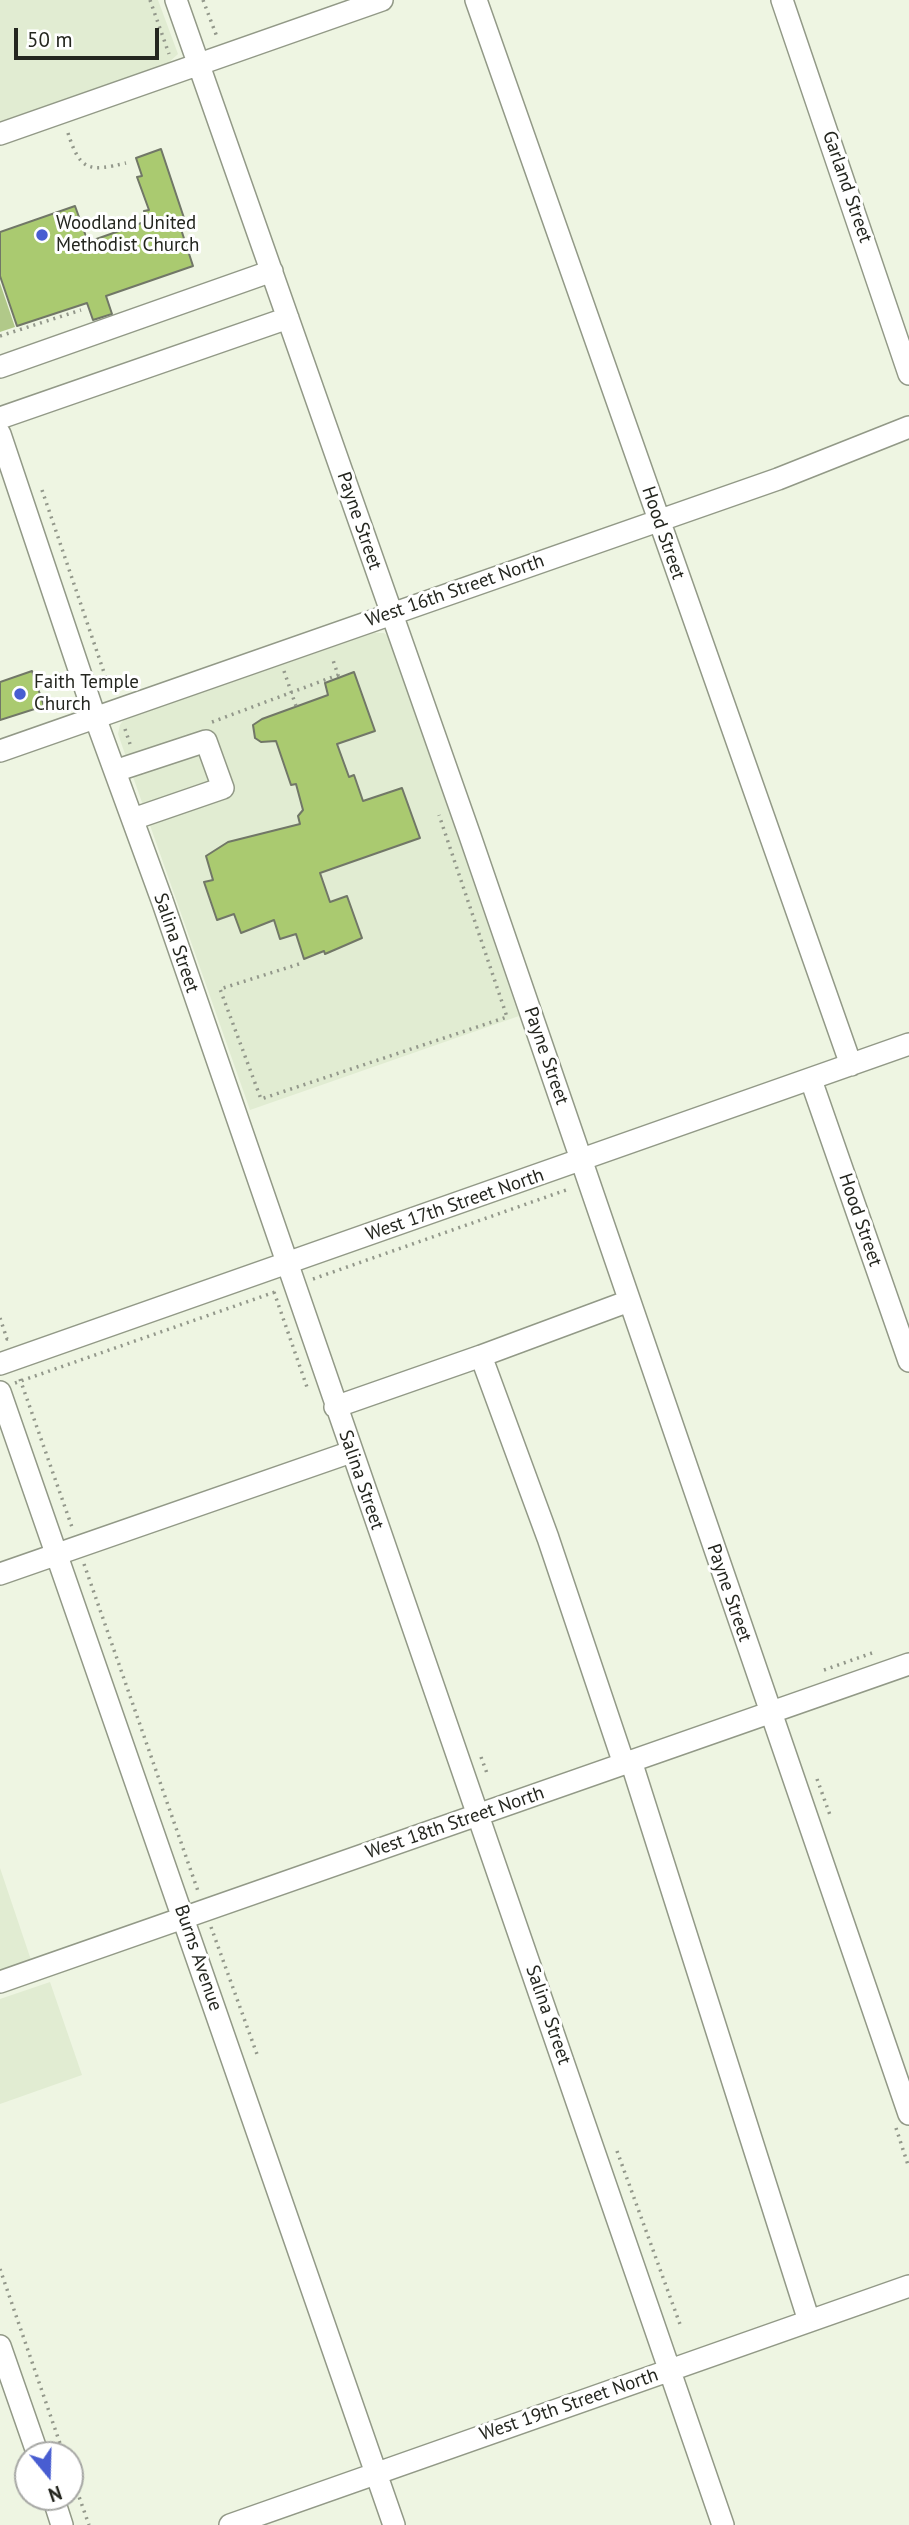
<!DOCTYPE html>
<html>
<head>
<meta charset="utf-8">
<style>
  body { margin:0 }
  #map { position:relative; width:909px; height:2525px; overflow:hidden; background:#eef5e2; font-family:"PT Sans",sans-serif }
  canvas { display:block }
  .north { position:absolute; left:14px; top:2441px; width:70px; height:70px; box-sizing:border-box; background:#fff; border:2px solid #a7a8a5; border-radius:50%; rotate:161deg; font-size:19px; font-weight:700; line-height:28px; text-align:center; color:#24261f }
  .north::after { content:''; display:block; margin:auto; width:24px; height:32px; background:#485dd1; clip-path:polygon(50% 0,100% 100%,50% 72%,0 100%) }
  .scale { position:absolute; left:14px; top:28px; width:145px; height:32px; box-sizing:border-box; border:4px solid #24261f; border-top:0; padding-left:9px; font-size:21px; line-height:24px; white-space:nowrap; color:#24261f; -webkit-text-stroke:5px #fff; paint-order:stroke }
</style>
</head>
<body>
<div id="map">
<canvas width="909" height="2525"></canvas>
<div class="north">N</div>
<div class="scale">50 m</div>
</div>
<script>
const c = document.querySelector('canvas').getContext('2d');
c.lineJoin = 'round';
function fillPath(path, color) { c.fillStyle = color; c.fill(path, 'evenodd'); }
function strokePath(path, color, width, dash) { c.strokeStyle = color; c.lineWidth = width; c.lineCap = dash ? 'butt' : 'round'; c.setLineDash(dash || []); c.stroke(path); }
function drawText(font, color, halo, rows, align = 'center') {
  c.font = font + ' "PT Sans",sans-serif'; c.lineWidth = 6; c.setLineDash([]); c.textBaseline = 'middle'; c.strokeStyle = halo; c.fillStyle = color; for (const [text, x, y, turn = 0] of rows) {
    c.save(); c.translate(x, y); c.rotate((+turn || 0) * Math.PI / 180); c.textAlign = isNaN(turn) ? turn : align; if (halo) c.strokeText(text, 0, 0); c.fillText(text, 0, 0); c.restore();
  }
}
fillPath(new Path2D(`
  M0,0h158l20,54 -13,12 -165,57z
  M374,633h10l6,5 129,378 -269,94 -132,-376 2,-9 4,-6z
  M0,1868l31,92 -31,11z
  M50,1982l32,93 -82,29v-105z`), '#e1ecd2');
fillPath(new Path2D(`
  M0,283l15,44 -15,5z`), '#b1c989');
const building = new Path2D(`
  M161,149l23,69 -6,2 15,46 -87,30 6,18 -19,6 -6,-17 -70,23 -17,-50v-44l75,-26 13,36 59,-21 -3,-10 5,-1 -12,-33 5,-1 -6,-18z
  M32,671l12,35 -44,14v-38z
  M354,672l21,59 -38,13 12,33 5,-2 9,26 39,-13 18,50 -100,35 10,29 17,-6 15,42 -37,16 -1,-3 -20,8 -8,-25 -16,5 -6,-19 -33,13 -7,-19 -17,6 -13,-38 9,-2 -7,-24 22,-14 72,-18 -2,-8 5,-6 -7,-26 -5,1 -15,-44 -15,1 -6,-4 -2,-13 9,-6 66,-24 -3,-12z`);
fillPath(building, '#aaca70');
strokePath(building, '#717767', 2);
const minor = new Path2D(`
  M176,0l293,833 440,1281
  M476,0l375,1065
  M782,0l127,374
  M0,134l382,-134
  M0,367l272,-96
  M0,418l288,-100
  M0,434l95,283 68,186 560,1622
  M0,751l778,-272 131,-52
  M115,771l91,-30 17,47 -90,31
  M811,1080l98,281
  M0,1364l909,-320
  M0,1392l394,1133
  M335,1407l146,-51
  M0,1574l351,-122
  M631,1761l178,560
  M624,1764l-76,-226 -67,-182 148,-55
  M0,1982l909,-318
  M0,2346l38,109
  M53,2497l9,28
  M230,2525l679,-239`);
strokePath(minor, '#929987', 24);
strokePath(new Path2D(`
  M150,0l19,54
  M203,0l14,37
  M68,133c12,38 21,39 58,30
  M0,336l81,-26
  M42,490l68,200
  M284,671l12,35
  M212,722l126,-47 -6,-18
  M125,729l5,15
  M299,964l-79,25 41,110 246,-82 -68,-202
  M313,1279l256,-90
  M274,1292l34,98
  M0,1318l7,21 4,-1
  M20,1379l53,151
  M15,1383l260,-91
  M84,1564l115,330
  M824,1670l48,-17
  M481,1757l7,19
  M817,1779l13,36
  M211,1927l47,130
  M896,2128l13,40
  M617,2151l64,176
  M0,2269l64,186
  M70,2471l19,54`), '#93988b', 3.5, [2, 5]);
strokePath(minor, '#fff', 21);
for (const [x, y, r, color] of [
  [42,235,7,"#485dd1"],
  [20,694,7,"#485dd1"]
]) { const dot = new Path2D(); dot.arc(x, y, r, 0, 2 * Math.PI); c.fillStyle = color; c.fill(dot); strokePath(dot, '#fff', 2.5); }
drawText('19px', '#24261f', '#fff', [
  ["Garland Street",847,187,71],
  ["Payne Street",359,521,71],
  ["Hood Street",663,533,71],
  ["West 16th Street North",455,591,-19],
  ["Salina Street",176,943,71],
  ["Payne Street",546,1056,71],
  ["West 17th Street North",455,1205,-19],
  ["Hood Street",860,1220,71],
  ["Salina Street",361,1480,71],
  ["Payne Street",729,1593,71],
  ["West 18th Street North",455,1823,-19],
  ["Burns Avenue",198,1958,71],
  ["Salina Street",548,2015,71],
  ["West 19th Street North",569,2405,-19]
]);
drawText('19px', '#24261f', '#fff', [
  ["Woodland United",56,224],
  ["Methodist Church",56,246],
  ["Faith Temple",34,683],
  ["Church",34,705]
], 'left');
</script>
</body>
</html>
